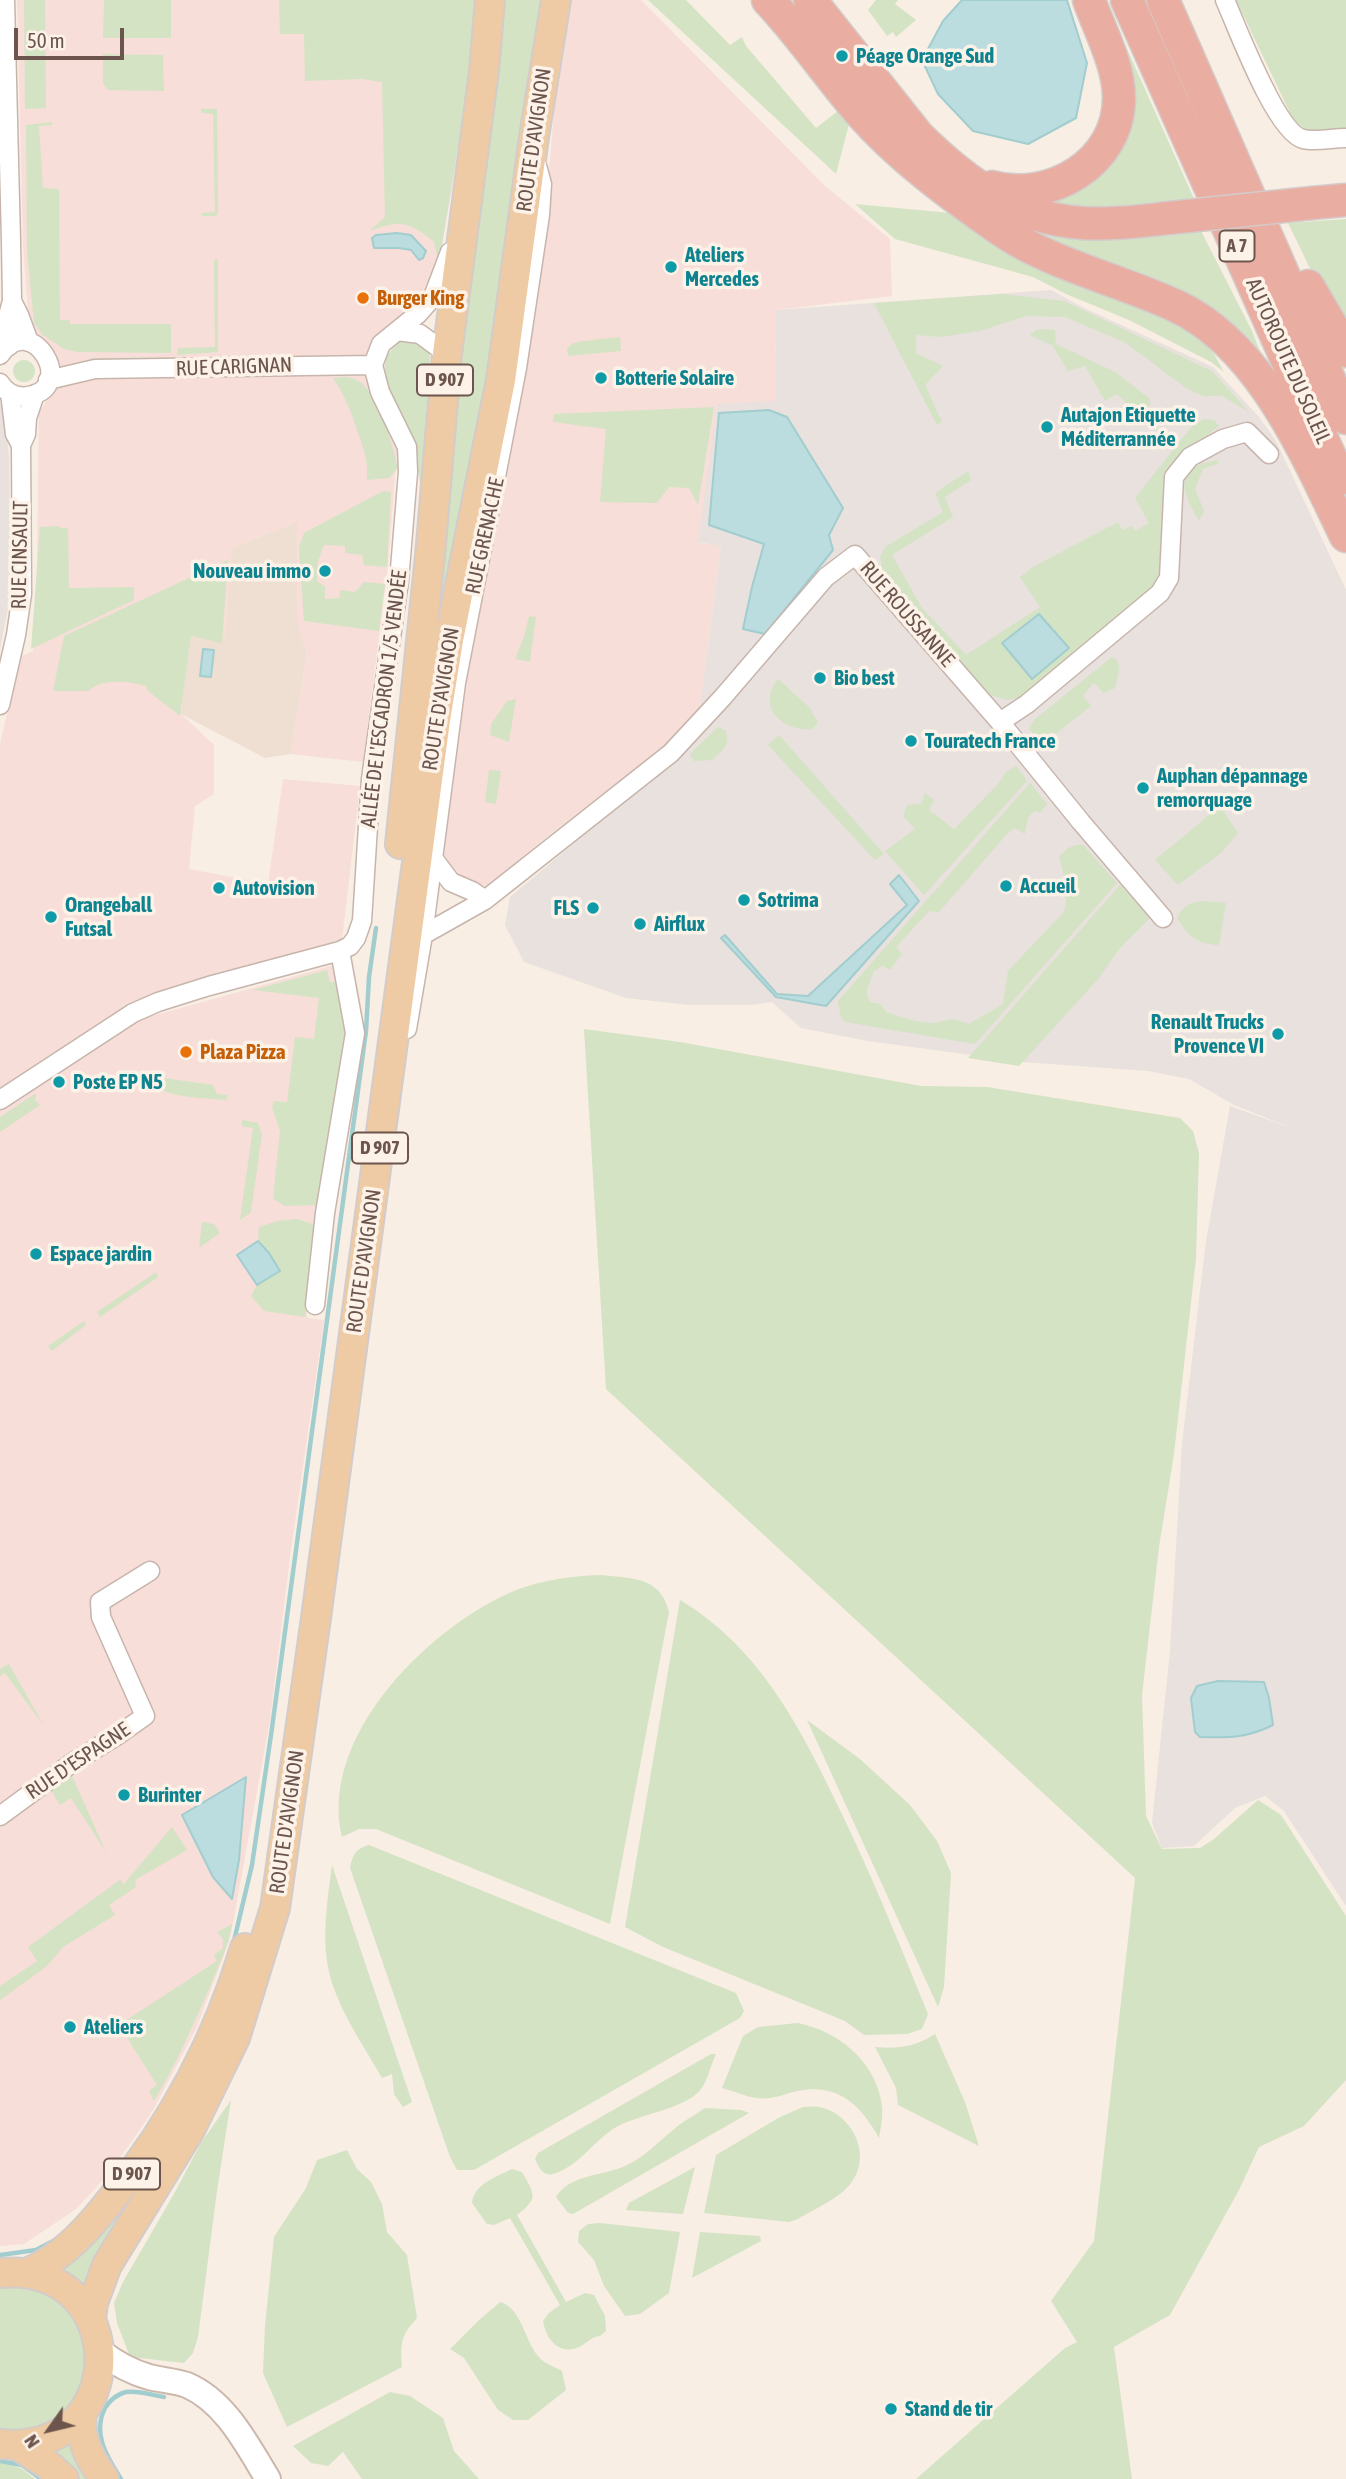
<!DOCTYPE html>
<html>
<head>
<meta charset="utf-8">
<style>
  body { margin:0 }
  #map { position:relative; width:1346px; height:2479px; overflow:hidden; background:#f8eee3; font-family:"Asap Condensed",sans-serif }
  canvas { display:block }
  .north { position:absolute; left:14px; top:2395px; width:70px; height:70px; -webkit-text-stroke:5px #fcf2e8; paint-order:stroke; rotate:236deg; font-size:19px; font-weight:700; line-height:28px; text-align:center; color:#6c554d }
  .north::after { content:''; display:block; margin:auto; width:24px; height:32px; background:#6c554d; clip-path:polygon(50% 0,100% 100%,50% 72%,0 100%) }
  .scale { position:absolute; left:14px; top:28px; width:110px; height:32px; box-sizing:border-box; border:4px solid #6c554d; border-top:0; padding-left:9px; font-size:21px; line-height:24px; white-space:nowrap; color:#6c554d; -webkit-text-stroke:5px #fcf2e8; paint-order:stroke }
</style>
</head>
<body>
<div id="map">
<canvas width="1346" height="2479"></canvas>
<div class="north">N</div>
<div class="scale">50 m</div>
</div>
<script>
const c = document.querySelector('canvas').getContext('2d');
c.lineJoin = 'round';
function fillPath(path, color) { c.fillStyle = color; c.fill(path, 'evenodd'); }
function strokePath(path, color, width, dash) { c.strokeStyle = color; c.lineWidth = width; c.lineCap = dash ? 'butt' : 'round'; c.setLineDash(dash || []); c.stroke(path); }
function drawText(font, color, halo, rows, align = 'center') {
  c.font = font + ' "Asap Condensed",sans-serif'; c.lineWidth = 7; c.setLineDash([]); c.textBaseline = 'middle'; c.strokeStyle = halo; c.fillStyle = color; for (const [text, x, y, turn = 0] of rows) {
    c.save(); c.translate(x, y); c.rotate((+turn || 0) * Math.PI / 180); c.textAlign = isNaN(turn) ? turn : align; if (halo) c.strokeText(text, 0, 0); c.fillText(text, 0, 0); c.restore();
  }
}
fillPath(new Path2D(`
  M297,522l1,105 9,25 -16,102 -26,4 -84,-44 6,-83 45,-83z`), '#efdfd2');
fillPath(new Path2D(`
  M17,0h464l-8,74 -35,192 -11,26 -19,21 -30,24 -10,47 11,20 18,47 -9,115 -25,196 -72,-8 16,-102 -9,-25 -1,-105 -65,26 -7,89 -38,-5 -6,82 33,31v49l-19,12 -6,63 79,15 15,-105 77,7 -18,154 -3,3 -188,51 -53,31 -98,64v-345l20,-87 13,-6 3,-22 3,-216 18,-28 -4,-33 -23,-20 -1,-6 -6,-82z
  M563,0h78l184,186 65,53 2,57 -116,14 -1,91 -76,142 22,2 -22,169 -12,15 -142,109 -57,48 -30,-7 -14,-24 2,-37 36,-235 51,-254 14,-131z
  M331,966l8,15 8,55 -40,274v8l17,2 -34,237 -20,163 -40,219 -34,90 -43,81 -21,31 -29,39 -27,29 -52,35 -24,2v-1142l110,-70 39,-17z`), '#f7ded8');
fillPath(new Path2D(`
  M1051,290l31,17 131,60 46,50 17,24 70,149v1316l-62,-95 -19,-15 -30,12 -41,38 -32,2 -10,-25 18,-172 12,-207 24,-203 24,-135 64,23 -60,-24 -45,-26 -41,-8 -125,-9 -155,-21 -67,-13 -29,-26 -21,3h-61l-64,-7 -102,-36 -19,-37 5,-28 162,-136 27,-47 22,-168 -23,-4 19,-138 58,-3 1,-91z
  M0,403l5,10 4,45 2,135 -11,56z`), '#e8e1dd');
fillPath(new Path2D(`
  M24,0h21l1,108 -21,1z
  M104,0h67v38h-68z
  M279,0h202l-6,23 -15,111 -18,111 -5,12 -3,-15c-25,-21 -35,-22 -64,-11l15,-14 -3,-135 -20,-3 -57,2 -1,-47h-24z
  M503,0h47l-44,280 -94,521 42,-434z
  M648,0h38l44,45 12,-8 4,9 70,82 22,-17 11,13 -13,50z
  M876,0h22l-3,4 21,16 -20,17 -3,-5 -6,4 -19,-26z
  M1105,0l90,201 -119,11 -48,-11 82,-47z
  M1236,0h110v132l-36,1 -17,-14z
  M103,54l60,1 1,36 -56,-1 -5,-7z
  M201,109h16l1,104 -2,3h-14v-3l13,-1 -2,-98 -11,-1z
  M52,122v3l-13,1 4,62 16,1 1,131h10v4h101v29l-94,-1 -13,-3 -21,-14 -9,-12 -7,-72 -1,-126z
  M855,204l95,9 117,66 87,35 44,23 16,17 10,18 -13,-10 -82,-42 -63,-26 -33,-17 -138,-38z
  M1346,219v115l-26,-45 -32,-66z
  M1201,231l51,100 22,57 -13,-16 -245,-140 55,7 97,-3z
  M218,259v93l-41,3 1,-7 37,-1 -1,-87z
  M1002,294l62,7 148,70 37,41 -27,-16h-19l-17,-8 -60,-45 -61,-26 -39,-1 -46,15 -39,6 -25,-2v18l27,13 -18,19 17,37 -5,3 -63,-122z
  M1046,329l9,1 1,14 59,28 35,27v6l-3,4 -15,-1 -15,-14 -12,7 -20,-35 -17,5 -15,-25 -23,-11 6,-5z
  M620,337l1,14 -53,5 -1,-8 7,-5 9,-2z
  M407,339l20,10 3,7 -9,135 -6,-43 -31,-70 2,-22 13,-14z
  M220,357l-5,4h-124v-3z
  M13 371a11 11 0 1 1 22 0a11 11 0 1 1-22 0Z
  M344,377c0,0 10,1 11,2 22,9 38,67 43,89l-9,10 -22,2c1,-22 -3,-30 -10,-50 -7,-20 -11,-33 -24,-52z
  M714,407l-16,98 -9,-17 -20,-1 -12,16 -57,-1 6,-73 -53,-7 1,-8z
  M1204,419l10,1 5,6 -45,36 -4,11c-3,36 0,90 -21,119l-125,105 -17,3 -20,-6 -103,-117 -4,-20 5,-10 58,-35 -8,-19 33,-22 3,9 -26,17 8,20 -61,38 30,53 44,47 74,-48 -20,-30 13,-10 85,-45 4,8 10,-4 3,5 14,-8 -14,-25 58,-73z
  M1216,460l3,3 -16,6 -8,20 9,22 -5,10c-8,-15 -26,-41 -4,-54 5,-4 15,-5 21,-7z
  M383,491l8,1 -4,75 -23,-2 -2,-10 -17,-2v-7l-21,-1 -6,16 -1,20 8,6v12l14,-1 2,-8 14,2 9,-10 21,2 -6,47 -75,-10 -5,-74 5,-14z
  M60,526v2h8l1,60 65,-1v13l-103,49 9,-122z
  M228,560l-6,83 -31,-7 -11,80 -32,-25 -2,-5c-17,-5 -44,-8 -58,5h-35l11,-55z
  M529,616l7,1 -6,45 -15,-3 9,-22z
  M1112,657c12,5 5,20 3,31l-11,5 -10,-10 -11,12 8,11 -34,27 -6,-1 -10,17 -6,-7 -5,4 -5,-5 10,-6 -6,-6 5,-9z
  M778,679l31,28 9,16 -6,6c-30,3 -56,-23 -34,-50z
  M516,699l-7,43 -19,-7 1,-11 16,-23z
  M718,727l7,3c7,14 -2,20 -13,30l-18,1 -4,-7z
  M779,735l105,119 -9,6 -107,-115z
  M1016,766l11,15 -103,114 -39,-44 30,-22 -12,-13 4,-11 14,-1 4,-11 9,7 -5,10 25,19 45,-46 6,-10z
  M489,770l12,1 -5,33 -11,-2z
  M1030,783l17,21 -7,9 -5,-2 -7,6 -3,17 -11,-6 -8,7 -67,77 -10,-1 -33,36 6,7 -12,16 -7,-4 -9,5 -8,21 4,10 10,2 6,8 29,9 19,2 18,-4 17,5 34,-20 5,-33 54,-57 3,-6 2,-22 -8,-29c7,-8 13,-13 24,-12l34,38 -142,161 -130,-22 -4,-4 -3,-17z
  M1220,806l18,27 -16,19 -44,33 -23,-25z
  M1120,885l30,33 -31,31 -20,29 -80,88 -51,-8z
  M1204,901l22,2 -7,42c-21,-1 -31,-9 -42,-27 7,-13 13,-15 27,-17z
  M327,970l3,12 9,-1 8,55 -28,169 -34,1 -12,-7 7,-68 -8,-24 2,-6 13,1 8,-65 19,2 5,-41 -66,-8z
  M584,1029l96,13 241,44 66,1 193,31 13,13 6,22 -3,105 -22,196 -15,93 -17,148 4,121 16,33 38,-1 14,-9 44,-39 23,15 65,101v164l-42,46 -45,21 -20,43 -69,125 -56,32 18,132h-216l149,-131 12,-6 -26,-41 43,-60 41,-363 -529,-489z
  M150,1076l63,9 4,9 11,1 -2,5c-21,-2 -63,-2 -76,-18z
  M36,1093l-1,7 5,5 -40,27v-15z
  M242,1120l16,3 4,11 -11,78 -11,8 13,-92 -11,-2z
  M297,1219l22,7 -14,91 -41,-6 -13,-15 6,-11 23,-14 -11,-18 -11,-12 1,-14 18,-6z
  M202,1222l12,2 6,9 -21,15z
  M156,1272l2,5 -58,40 -3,-5z
  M84,1321l2,4 -34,26 -4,-5z
  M602,1575c31,4 58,1 67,37l-59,312 -234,-95h-17l-17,8c-23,-98 80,-202 161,-241 30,-15 66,-20 99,-21z
  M680,1600c80,48 120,127 159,208 33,68 61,137 89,206l-6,15 -15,5 -43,1 -19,-14 -182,-74 -38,-20z
  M9,1664l35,62 -39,-53 -5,3v-7z
  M807,1720l53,39 50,46 27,36 14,32 -7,114 -6,20z
  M72,1776l34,76 -35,-54 -11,7 -9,-15z
  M172,1827l15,23 -52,30 1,7 -27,18 6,10 -52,32 -16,19 -47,34v-14l37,-25 -9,-14 93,-68 2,6z
  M369,1845l367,148 8,18 -4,7 -266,152h-17l-7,-13 -100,-289c3,-13 5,-19 19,-23z
  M332,1865l80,237 -9,5 -9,-13 -2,-20 -10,4c-17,-30 -39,-61 -50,-95 -12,-38 -5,-79 0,-118z
  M232,1924c-3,22 -14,42 -22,63 -17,38 -34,78 -56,114l-5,-10 8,-6 -38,-60 98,-64 -3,-6 9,-7v-9l-6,-7z
  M798,2023c39,8 75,36 83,77 3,13 0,26 -2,38 -19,-34 -41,-55 -82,-47 -9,2 -18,6 -27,7 -14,3 -34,-6 -48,-10l21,-52 15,-9z
  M935,2034l30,68 14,44 -81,-41 -2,-17 -21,-41c23,2 40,0 60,-13z
  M711,2054h5c-5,10 -8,26 -15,35 -16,21 -65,25 -88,40 -20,13 -35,38 -60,45 -10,3 -15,-8 -18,-15l3,-6z
  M231,2100l-14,91 -19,146 -5,16 -9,10 -54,-6 -13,-34 -3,-20 9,-21 52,-90 26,-49z
  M803,2107c5,0 11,-1 16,0 33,6 54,48 32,76 -12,16 -37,26 -53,36l-9,3 -85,-9 12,-58 64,-38z
  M705,2108l36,2 8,3 -176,101 -5,-1 -12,-16c14,-23 47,-21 69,-31 20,-9 32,-23 48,-36 10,-9 22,-15 32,-22z
  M347,2150l10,19 14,13 11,22 5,28 20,23 10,63c-16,18 -17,24 -15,49l-115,60 -24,-54 2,-47 9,-89 32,-49 11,-28z
  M695,2167l-12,47 -57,-4 3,-7z
  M512,2169l10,3c13,23 17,26 -5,43l49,87 19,-9 9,2 11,21 1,15 -6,5c-9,1 -13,7 -21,11 -20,9 -33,-8 -36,-26l6,-8 11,-8 -50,-87 -16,7 -7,-1 -15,-21c2,-19 24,-26 40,-34z
  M118,2211l5,6 -37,72 -25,-16z
  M600,2223l80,9 -11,61 -29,21 -15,2 -21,-30 -10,-26 -16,-18 1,-11 9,-7z
  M700,2232l60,4 1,5 -69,37z
  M9,2284l48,11 32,48 -9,55 -30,29 -50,6v-148z
  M500,2302c21,5 25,39 38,54 5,7 17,11 24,15l4,19 -38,30h-15l-15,-10 -34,-52 -14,-9 28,-28z
  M390,2392l20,4 33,22 11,33 25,28h-117l-19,-27 -15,14 -17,-3 -18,-17z
  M70,2440l23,39h-14l-30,-26 2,-4z
  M0,2462l21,6 14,11h-35z`), '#d4e3c4');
const water = new Path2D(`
  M962,0h105l20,63 -11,55 -48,26 -55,-13 -35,-37 -16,-34 21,-39z
  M397,233l14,2 15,16 -3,7 -4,2 -8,-10 -12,-2h-25l-2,-10 4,-3z
  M769,410l18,7 56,91 -14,27 4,15 -68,84 -22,-5 9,-42 12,-43 -55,-19 10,-112z
  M1039,614l30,34 -37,31 -30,-36z
  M203,649l11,1 -3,27 -11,-1z
  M899,875l20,26 -93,105 -50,-9 -55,-59 4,-3 52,59 31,2 99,-91 -17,-21z
  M258,1241l11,12 11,18 -23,14 -20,-30z
  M1218,1681l46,1 5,16 4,27c-26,13 -44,13 -73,12l-5,-5 -4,-34 6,-12z
  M246,1777l-7,83 -7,39 -19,-22 -31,-62z`);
fillPath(water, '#bbdddf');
strokePath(water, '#a2cdcf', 2);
strokePath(new Path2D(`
  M233,1945l19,-80 20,-137 94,-697 3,-54 7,-49
  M0,2255l36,-5 19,-10
  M0,2461l22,4 19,14
  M121,2479c-14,-22 -29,-45 -16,-71 4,-7 12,-14 21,-16 12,-2 26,3 38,5`), '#a2cdcf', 4.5);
const street = new Path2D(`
  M5,0l6,241 1,60 -4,15 1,30
  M1225,0c12,27 51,132 78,139 12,3 30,-1 43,-1
  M12,301l7,14 10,27
  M397,331l23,3 27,20
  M0,355c31,-46 79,33 28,41 -12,2 -22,-3 -28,-13
  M48,380l47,-11 278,-4
  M10,393l5,41 6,11
  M0,705l16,-70 6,-41 -1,-149 5,-11 1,-16 8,-24
  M1000,722l81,100 82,96
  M433,858l18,24 21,9 13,9
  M423,935l62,-35 186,-147 52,-56 103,-120 29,-22 145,167 27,-18 133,-111 9,-15 5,-101 16,-20 33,-18 24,-7 22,22
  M407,1029l16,-94 33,-252 61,-315 23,-153 2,-31 -6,-22
  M0,1100l133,-87 25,-11 51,-16 131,-35 10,-5 6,-8 6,-17 9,-142 28,-198 9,-109 -1,-25 -27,-55 -7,-27 8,-21 37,-30 15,-17 17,-45
  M315,1305l10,-92 30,-180 -15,-82
  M0,1816l72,-53 46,-28 27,-19 -44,-99 -1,-15 50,-31`);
const secondary = new Path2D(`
  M101,2352c14,11 31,20 48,25 12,3 26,4 38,8 39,17 60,60 81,94`);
const primary = new Path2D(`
  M400,844l30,-288 17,-202 37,-283 6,-71
  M0,2273c132,-12 133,184 0,171
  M27,2273c37,-16 63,-46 87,-77 59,-73 104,-158 131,-248
  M91,2319l2,-16 14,-38 83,-135 45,-92 40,-130 41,-290 120,-898 13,-80 52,-260 33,-243 22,-137
  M82,2413c-3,27 7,44 22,66
  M17,2445l30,19 17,15`);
const highway = new Path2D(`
  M768,0c33,35 60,75 91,111 40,46 92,84 142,119 47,33 121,51 175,76 85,39 131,150 170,230
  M810,0l108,136c48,47 95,82 164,87 29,2 58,-2 87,-5
  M1127,0l213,479
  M1163,0l183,418
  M992,187c58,16 127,-24 127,-89 0,-33 -19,-67 -30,-98
  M1312,203l34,-3
  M1308,286l38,65`);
strokePath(street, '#c7b5ac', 21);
strokePath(secondary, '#ccb7ac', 28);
strokePath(primary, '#d3ccca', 32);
strokePath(highway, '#d3ccca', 35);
strokePath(street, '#fff', 18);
strokePath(secondary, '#fff', 24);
strokePath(primary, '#eecba4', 28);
strokePath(highway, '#eaada2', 32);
const highwayBridge = new Path2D(`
  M1169,218l143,-15`);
strokePath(highwayBridge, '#d3ccca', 35, []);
strokePath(highwayBridge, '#eaada2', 32);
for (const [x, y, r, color] of [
  [842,56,7,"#0f9aa8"],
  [671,267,7,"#0f9aa8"],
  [363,298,7,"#e8710a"],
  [601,378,7,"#0f9aa8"],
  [1047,427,7,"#0f9aa8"],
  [325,571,7,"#0f9aa8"],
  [820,678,7,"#0f9aa8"],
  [911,741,7,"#0f9aa8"],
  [1143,788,7,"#0f9aa8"],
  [1006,886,7,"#0f9aa8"],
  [219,888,7,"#0f9aa8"],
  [744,900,7,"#0f9aa8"],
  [593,908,7,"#0f9aa8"],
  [51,917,7,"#0f9aa8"],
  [640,924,7,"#0f9aa8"],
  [1278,1034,7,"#0f9aa8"],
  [186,1052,7,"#e8710a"],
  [59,1082,7,"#0f9aa8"],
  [36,1254,7,"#0f9aa8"],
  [124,1795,7,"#0f9aa8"],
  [70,2027,7,"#0f9aa8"],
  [891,2409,7,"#0f9aa8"]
]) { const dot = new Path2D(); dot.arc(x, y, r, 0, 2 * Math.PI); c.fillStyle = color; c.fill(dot); strokePath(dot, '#fcf2e8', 2.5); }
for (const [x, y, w] of [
  [1237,246,35],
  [445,380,56],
  [380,1148,56],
  [132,2174,56]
]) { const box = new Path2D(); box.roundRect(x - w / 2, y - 15.5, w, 31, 5); c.fillStyle = '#fcf2e8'; c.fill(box); strokePath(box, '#6c554d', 2); }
drawText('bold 19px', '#6c554d', null, [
  ["A 7",1237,246],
  ["D 907",445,380],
  ["D 907",380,1148],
  ["D 907",132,2174]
]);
drawText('bold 21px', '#0d838f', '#fcf2e8', [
  ["Péage Orange Sud",856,56],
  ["Ateliers",685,255],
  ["Mercedes",685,279],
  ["Botterie Solaire",615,378],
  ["Autajon Etiquette",1061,415],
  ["Méditerrannée",1061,439],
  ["Nouveau immo",311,571,"right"],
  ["Bio best",834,678],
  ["Touratech France",925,741],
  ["Auphan dépannage",1157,776],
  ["remorquage",1157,800],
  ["Accueil",1020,886],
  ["Autovision",233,888],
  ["Sotrima",758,900],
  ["Orangeball",65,905],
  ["Futsal",65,929],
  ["FLS",579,908,"right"],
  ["Airflux",654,924],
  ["Renault Trucks",1264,1022,"right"],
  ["Provence VI",1264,1046,"right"],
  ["Poste EP N5",73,1082],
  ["Espace jardin",50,1254],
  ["Burinter",138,1795],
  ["Ateliers",84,2027],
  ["Stand de tir",905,2409]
], 'left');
drawText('21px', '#6c554d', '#fcf2e8', [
  ["ROUTE D'AVIGNON",534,140,-82],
  ["AUTOROUTE DU SOLEIL",1288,361,66],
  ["RUE CARIGNAN",234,367,-2],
  ["RUE GRENACHE",485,536,-78],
  ["RUE CINSAULT",20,555,-89],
  ["RUE ROUSSANNE",907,614,49],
  ["ALLÉE DE L'ESCADRON 1/5 VENDÉE",384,699,-83],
  ["ROUTE D'AVIGNON",441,699,-81],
  ["ROUTE D'AVIGNON",364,1261,-82],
  ["RUE D'ESPAGNE",78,1761,-34],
  ["ROUTE D'AVIGNON",287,1822,-82]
]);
drawText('bold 21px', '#c56008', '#fcf2e8', [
  ["Burger King",377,298],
  ["Plaza Pizza",200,1052]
], 'left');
</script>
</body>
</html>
